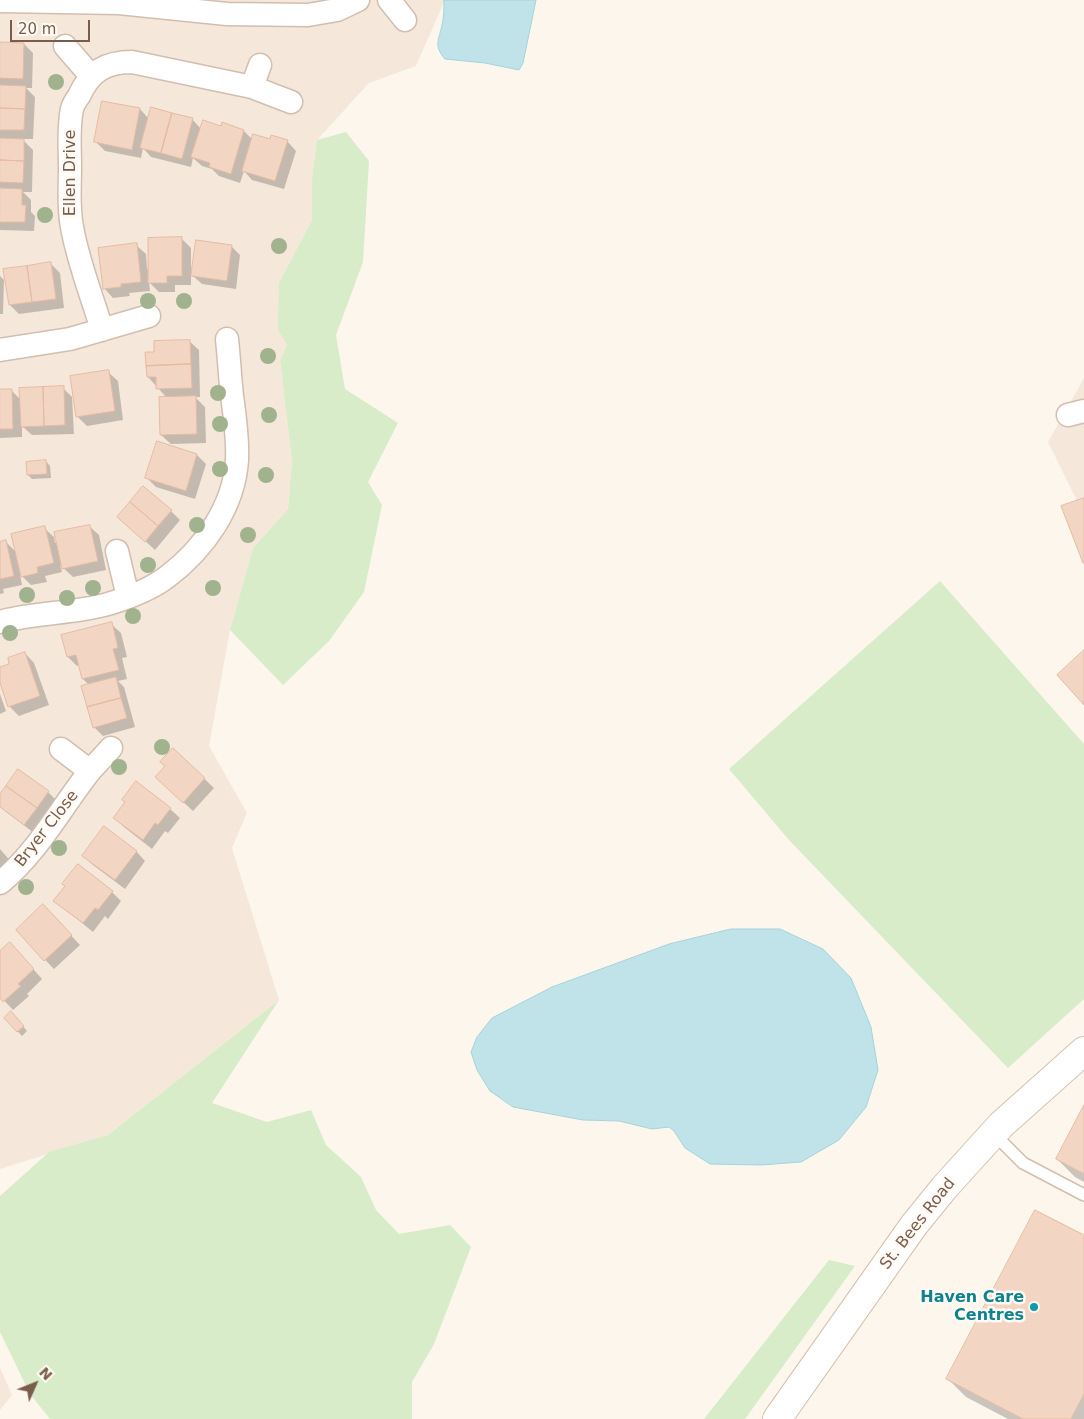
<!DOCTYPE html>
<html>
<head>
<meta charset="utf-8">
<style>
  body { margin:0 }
  #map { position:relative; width:1084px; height:1419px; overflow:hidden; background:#fdf6ec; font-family:"DejaVu Sans",sans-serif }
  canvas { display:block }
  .north { position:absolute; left:10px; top:1359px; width:50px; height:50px; -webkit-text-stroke:4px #fffaf3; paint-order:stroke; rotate:46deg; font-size:14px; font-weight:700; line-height:20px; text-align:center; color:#7a5c4d }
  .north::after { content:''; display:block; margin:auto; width:18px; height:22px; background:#7a5c4d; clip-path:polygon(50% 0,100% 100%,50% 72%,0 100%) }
  .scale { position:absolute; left:10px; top:20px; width:80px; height:22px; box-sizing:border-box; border:2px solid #7a5c4d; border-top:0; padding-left:6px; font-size:15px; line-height:18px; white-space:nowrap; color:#7a5c4d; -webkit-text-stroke:4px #fffaf3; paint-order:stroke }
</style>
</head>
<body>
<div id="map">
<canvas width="1084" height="1419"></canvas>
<div class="north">N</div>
<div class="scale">20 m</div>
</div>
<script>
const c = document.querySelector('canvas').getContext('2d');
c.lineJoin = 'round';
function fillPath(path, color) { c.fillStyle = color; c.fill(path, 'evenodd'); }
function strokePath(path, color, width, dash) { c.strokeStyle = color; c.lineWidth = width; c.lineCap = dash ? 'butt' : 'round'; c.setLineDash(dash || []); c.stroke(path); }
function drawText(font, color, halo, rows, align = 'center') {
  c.font = font + ' "DejaVu Sans",sans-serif'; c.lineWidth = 5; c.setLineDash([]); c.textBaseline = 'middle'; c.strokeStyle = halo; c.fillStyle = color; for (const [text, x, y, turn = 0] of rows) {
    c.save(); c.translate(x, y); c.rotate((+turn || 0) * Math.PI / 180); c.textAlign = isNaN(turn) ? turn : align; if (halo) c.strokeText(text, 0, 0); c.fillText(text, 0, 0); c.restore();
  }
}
fillPath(new Path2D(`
  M0,0h445l-29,66 -47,17 -52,57 -5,39v41l-33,63 8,61 -7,17 12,100 -4,48 -35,39 -23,82 -21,116 38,67 -15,35 47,152 -171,135 -108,34z
  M1084,378v137l-36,-73z
  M0,1368l12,27 -12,15z`), '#f5e8da');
fillPath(new Path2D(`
  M346,132l23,29 -6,101 -27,73 9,54 53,34 -30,59 14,23 -18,87 -35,49 -46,44 -53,-55 23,-82 35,-39 4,-48 -12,-100 7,-17 -9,-14 1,-47 33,-63v-41l5,-39z
  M940,581l144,163v255l-76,69 -219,-228 -60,-71z
  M279,1000l-67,103 55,19 44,-12 15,35 35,32 15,33 23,24 51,-9 21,22 -37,97 -22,38v37h-362l-20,-25 -30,-62v-136l49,-44 59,-17z
  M829,1260l26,6 -110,153h-41z`), '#d8ecc9');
const water = new Path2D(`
  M444,0h92l-13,63 -4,7 -34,-7 -40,-4c-12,-14 -6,-19 -3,-34 2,-8 2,-17 2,-25z
  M731,929h49l43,20 28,29 20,49 7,43 -12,37 -27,33 -38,22 -40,3 -51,-1 -25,-16 -11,-17 -5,-4 -17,2 -33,-8 -36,-1 -70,-13 -23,-16 -13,-21 -6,-18 6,-15 15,-19 60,-31 117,-43z`);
fillPath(water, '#bfe3e8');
strokePath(water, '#a5d3da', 1);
fillPath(new Path2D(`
  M0,43l24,1 9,9 -1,35h-6l9,9 -2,42h-11l11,11 -1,42h-9l8,8v12l4,4 -1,15 -34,-1z
  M140,109l9,10h43l9,10 21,-1 1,-4 21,7 9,9 34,1 9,10 -12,38 -32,-9 -8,-9 -4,12 -21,-7 -7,-7 -10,-3 -9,-8 -2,9 -40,-10 -8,-9 -2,10 -36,-7 -10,-10z
  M182,239l9,9v24l40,-26 9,9 -4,34 -34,-5 -11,-10v11h-16v7h-16l-10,-10 1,9 -21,2 1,3 -17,2 -9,-10 32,-43 10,9 1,15h2z
  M50,263l10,10 4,35 -45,6 -9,-9z
  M0,276l4,4 -1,34h-3z
  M189,341l10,9 1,47h-5l10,10 1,36 -35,1 -10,-9 6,-37 -19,-21 8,-24z
  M108,372l10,9 5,39 -36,6 -10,-10z
  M63,388l9,9 2,37 -42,1 -10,-9v11l-22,1v-47l11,-1 10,10z
  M197,455l9,9 -11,35 -39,-12 -9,-9z
  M46,461l4,5 1,12 -19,1 -4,-4z
  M171,511l9,9 -25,30 -36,-33z
  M89,526l10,9 7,35 -33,7 -13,-12 2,7 -17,4 2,6 -16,3 -11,-11 2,11 -19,4 1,4 -4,1v-51l6,-1 10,10 28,-24 10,9 1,6z
  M111,624l10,9 6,24 -5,1 5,21 -9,2 6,6 11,40 -32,9 -9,-9 -5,-42 -6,-6 -3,-14 -3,1 -9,-9z
  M25,653l9,10 15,42 -30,11 -10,-10 -9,-27v-11l11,-4z
  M0,694l6,17 -6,3z
  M174,750l40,38 -21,23 -27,-25v-20z
  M48,792l9,9 -23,32 -34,-26v-10z
  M123,800l47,9 10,9 -12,15 -3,-2 -13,18 -28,-22 -9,-9 11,-15z
  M0,849l12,14 -12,7z
  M136,851l9,10 -20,28 -32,-24 -10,-9z
  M112,892l9,9 -13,18 -3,-3 -12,16 -38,-31z
  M52,915l28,30 -26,24 -37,-38z
  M0,953h19l23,26 -15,15 2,2 -16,14 -13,-14z
  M15,1017l12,14 -5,5 -17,-18z
  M1084,1108v74l-9,-5 -18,-18z
  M1084,1237v182h-76l-42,-22 -18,-18z`), '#0003');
const building = new Path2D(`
  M0,42l24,1 -1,36 -23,-1z
  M0,85l26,1 -1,23 -25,-1z
  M102,101l38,7 -8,42 -38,-8z
  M151,107l21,6 -11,40 -21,-5z
  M0,108l25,1 -1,21h-24z
  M172,113l21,5 -11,41 -21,-6z
  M203,120l18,6 1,-4 22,8 -13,44 -22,-7 1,-4 -19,-6z
  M253,134l17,5 1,-4 17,5 -13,41 -33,-10z
  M0,138l24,1v22l-24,-1z
  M0,160l24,1 -1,22 -23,-1z
  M0,188l22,1v16h4l-1,17h-25z
  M182,237v39h-15v7h-19v-45z
  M196,240l36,5 -5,36 -36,-5z
  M137,243l4,39 -20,2v3l-18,2 -5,-41z
  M51,262l5,37 -24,3 -5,-36z
  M27,266l5,36 -23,3 -6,-36z
  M190,340l1,24 -45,2 -1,-14h9v-11z
  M191,364l1,24 -36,1v-12h-9l-1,-11z
  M109,370l6,41 -39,6 -6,-41z
  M64,386l1,39 -21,1 -1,-39z
  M43,387l1,39 -23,1 -2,-39z
  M0,389h12l1,40h-13z
  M196,396l1,38 -37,1 -1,-38z
  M157,441l40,13 -11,37 -41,-13z
  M46,460l1,14 -20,1 -1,-13z
  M143,486l29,24 -14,16 -28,-24z
  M1084,498v65h-1l-22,-57z
  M130,502l28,24 -13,16 -28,-25z
  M90,525l8,36 -36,8 -8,-37z
  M45,526l9,37 -17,4 1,6 -17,4 -10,-43z
  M6,540l8,36 -14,3v-37z
  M112,622l6,26 -5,1 6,21 -37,9 -6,-24 -9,2 -6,-22z
  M1084,650v55l-27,-30z
  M25,652l15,44 -32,11 -8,-24v-16l9,-3 -1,-6z
  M116,677l5,21 -34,9 -6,-21z
  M121,698l6,20 -34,10 -6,-21z
  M173,748l32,30 -22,25 -28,-26 10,-11 -5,-4z
  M18,769l31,22 -12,17 -31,-22z
  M136,781l35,27 -13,17 -3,-2 -12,17 -30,-22 12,-16 -3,-2z
  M6,786l31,22 -13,17 -24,-18v-13z
  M104,826l33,25 -22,29 -33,-24z
  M78,864l35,27 -15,19 -3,-2 -12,15 -30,-22 12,-15 -3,-2z
  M43,904l29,31 -28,26 -28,-31z
  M10,942l24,27 -16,15 3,2 -18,16 -3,-4v-47z
  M11,1011l13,15 -7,6 -13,-14z
  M1084,1105v69l-28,-15z
  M1035,1210l49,25v159l-13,25h-48l-77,-40z`);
fillPath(building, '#f3d5c3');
strokePath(building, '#e6bba3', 1);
const service = new Path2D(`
  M993,1133l30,30 61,32`);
const minor = new Path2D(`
  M389,0l16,20
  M0,1l119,2 108,11 81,1 29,-5 21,-10
  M65,46l26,30
  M252,87l8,-22
  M102,330c-10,-34 -24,-68 -30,-103 -4,-20 -2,-40 -2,-60 0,-18 -2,-40 2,-58 1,-4 4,-9 7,-13 11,-25 27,-34 53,-34l120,25 39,15
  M0,350l70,-11 79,-23
  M1068,415l16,-4
  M117,551l11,46
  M0,622c36,-10 73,-8 108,-18 20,-6 43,-15 59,-27 37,-28 67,-70 70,-117 1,-21 -2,-43 -5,-64 -2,-19 -3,-38 -5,-57
  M61,749l29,22
  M0,883c38,-31 60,-74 90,-112 7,-8 14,-15 21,-23`);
const secondary = new Path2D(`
  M777,1419l137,-194 30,-37 57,-63 83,-74`);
strokePath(service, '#d1beb0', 14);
strokePath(minor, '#d1beb0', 25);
strokePath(secondary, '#d6c0b0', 30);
strokePath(service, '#fff', 11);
strokePath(minor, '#fff', 22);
strokePath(secondary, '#fff', 28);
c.fillStyle = '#a0b28e';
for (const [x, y] of [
  [56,82],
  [45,215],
  [279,246],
  [148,301],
  [184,301],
  [268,356],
  [218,393],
  [269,415],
  [220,424],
  [220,469],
  [266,475],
  [197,525],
  [248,535],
  [148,565],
  [93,588],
  [213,588],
  [27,595],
  [67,598],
  [133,616],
  [10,633],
  [162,747],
  [119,767],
  [59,848],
  [26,887]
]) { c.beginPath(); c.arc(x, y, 8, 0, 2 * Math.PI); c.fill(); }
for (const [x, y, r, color] of [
  [1034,1307,5,"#0f9aa8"]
]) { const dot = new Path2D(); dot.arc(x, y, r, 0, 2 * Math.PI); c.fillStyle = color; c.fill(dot); strokePath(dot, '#fffaf3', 2); }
drawText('16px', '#7a5c4d', '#fffaf3', [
  ["Ellen Drive",71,173,-90],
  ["Bryer Close",47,829,-52],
  ["St. Bees Road",918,1224,-52]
]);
drawText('bold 16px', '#0d838f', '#fffaf3', [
  ["Haven Care",1024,1298],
  ["Centres",1024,1316]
], 'right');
</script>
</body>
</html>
